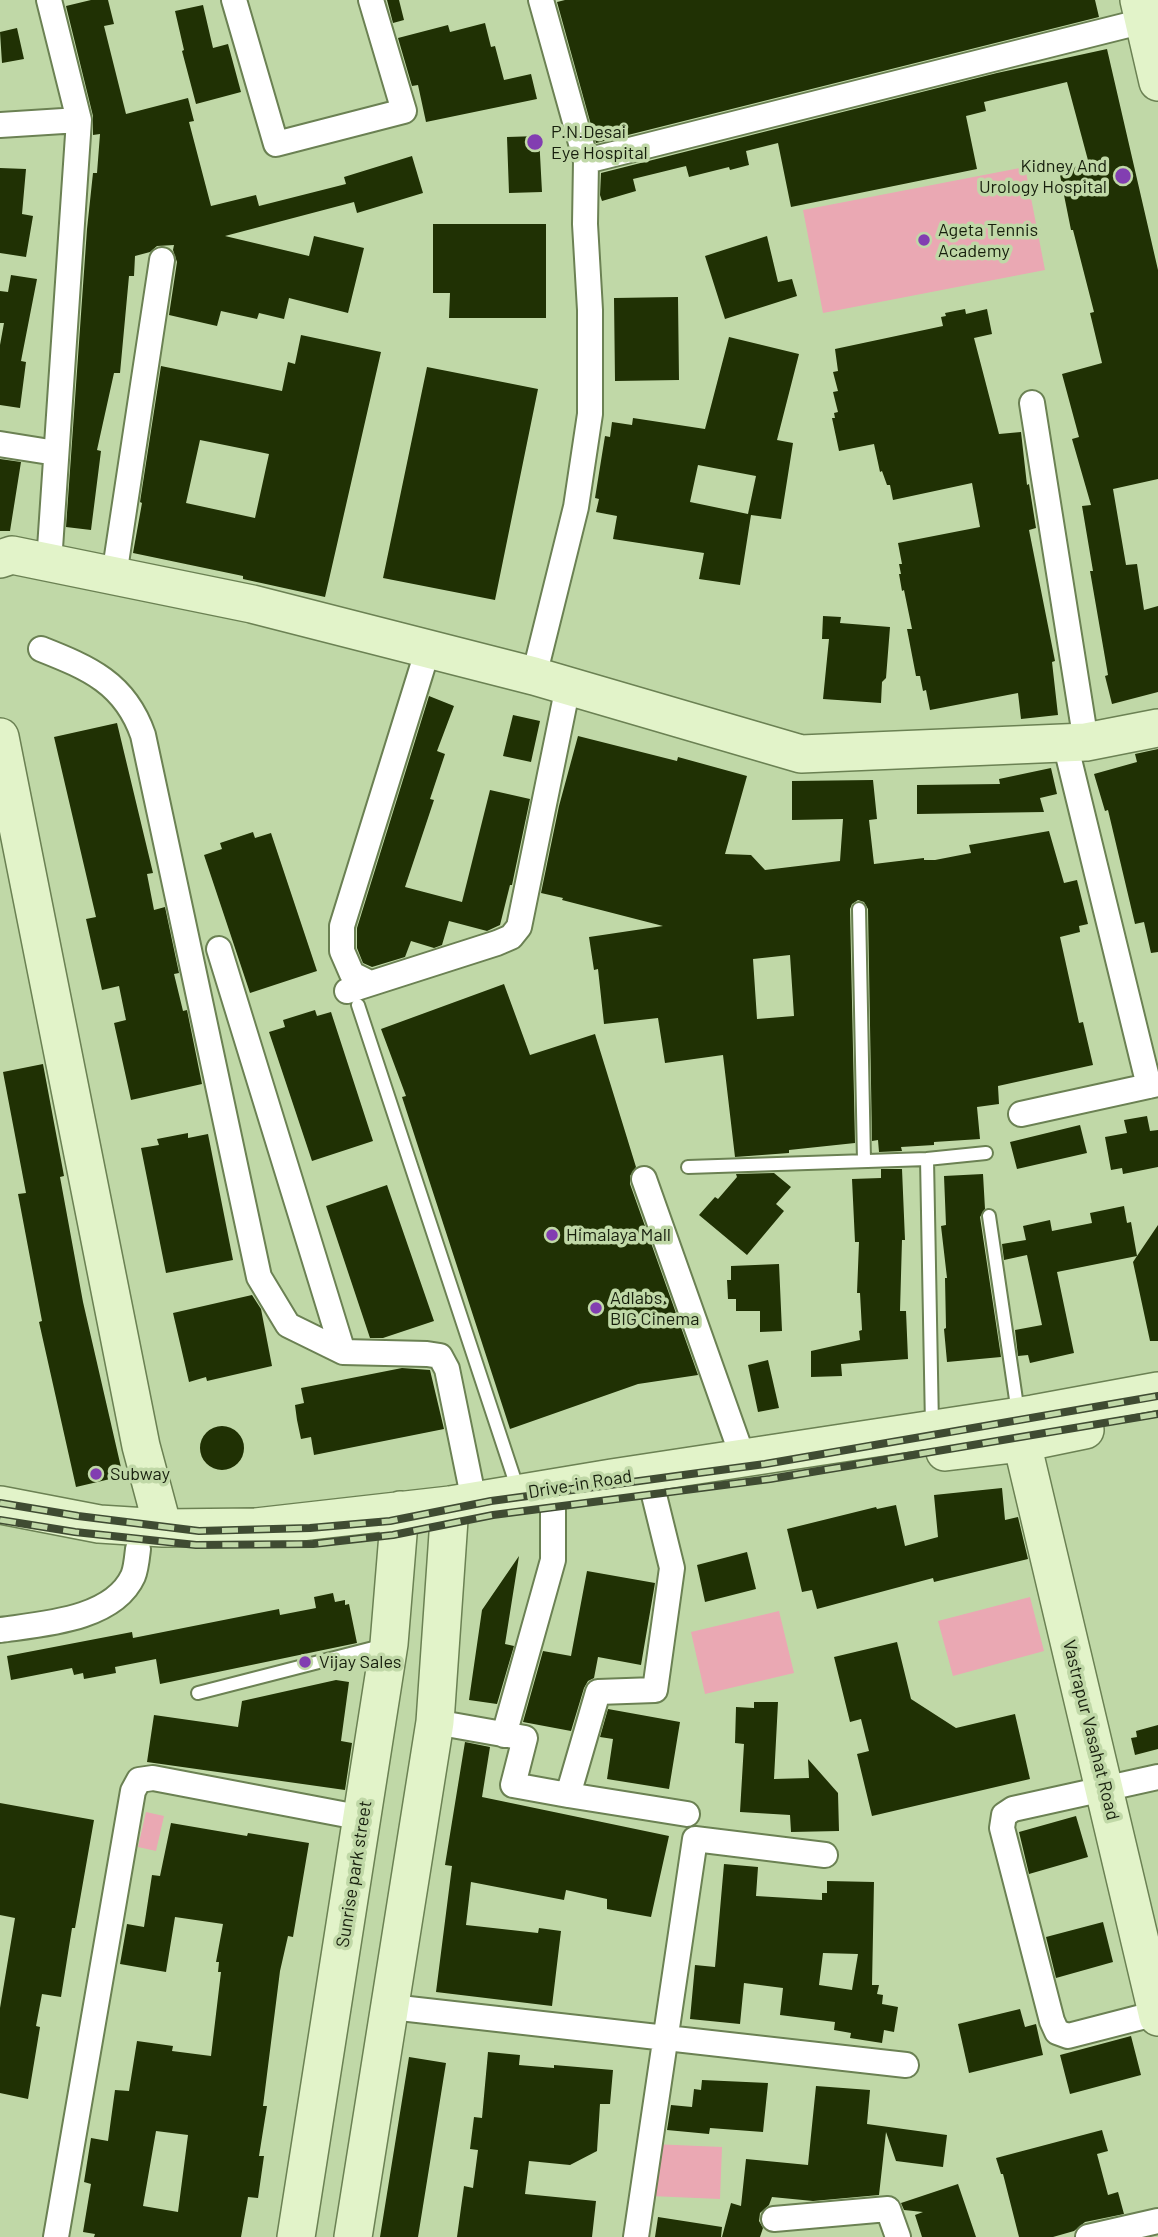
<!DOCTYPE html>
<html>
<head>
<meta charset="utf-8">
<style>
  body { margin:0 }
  canvas { display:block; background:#c0d8a7 }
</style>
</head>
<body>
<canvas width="1158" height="2237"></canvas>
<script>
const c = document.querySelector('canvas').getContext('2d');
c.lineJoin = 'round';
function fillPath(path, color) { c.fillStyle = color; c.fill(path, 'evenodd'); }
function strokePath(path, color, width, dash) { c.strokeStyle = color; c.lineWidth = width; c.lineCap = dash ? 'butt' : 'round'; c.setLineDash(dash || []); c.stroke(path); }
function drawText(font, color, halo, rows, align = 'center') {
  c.font = font + ' Barlow,sans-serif'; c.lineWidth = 7; c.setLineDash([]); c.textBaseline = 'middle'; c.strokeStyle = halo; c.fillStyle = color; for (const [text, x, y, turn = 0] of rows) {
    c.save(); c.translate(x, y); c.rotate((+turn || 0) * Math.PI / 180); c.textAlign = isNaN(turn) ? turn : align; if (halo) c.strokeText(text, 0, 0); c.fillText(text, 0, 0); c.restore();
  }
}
fillPath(new Path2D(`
  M1025,167l20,103 -222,43 -20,-103z
  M1030,1597l14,54 -91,25 -15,-55z
  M779,1611l15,62 -89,21 -14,-62z
  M146,1812l18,4 -8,35 -18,-4z
  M652,2144l70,3 -2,52 -70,-3z`), '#eaa8b3');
fillPath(new Path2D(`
  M91,0h17l6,24 -10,2 22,88 62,-16 6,23 -5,1 22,84 45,-11 3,11 87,-22 -2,-7 68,-21 11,37 -66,20 -3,-11 -129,34 84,20 5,-20 50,12 -16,65 -59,-15 -5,21 -25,-6 -2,6 -36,-8 -4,15 -48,-11 8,-53 -4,-12 1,-5 -17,1 -7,6 -15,4 -1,20h-5l-9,97h-6l-17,77 4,1 -10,79 -25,-3 21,-298 6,-56h4l3,-39 -7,1v-19l-27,-110z
  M387,0h12l5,20 -11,3z
  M565,0h530l4,17 -503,126 -39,-141z
  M203,5l10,43 15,-4 13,48 -45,12 -14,-53 2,-1 -9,-39z
  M485,23l6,24 4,-1 9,34 27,-6 6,25 -111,23 -8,-37 -6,1 -14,-48 50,-13 2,7z
  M17,28l7,31 -22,4 -2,-31z
  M1107,49l51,221v209l-45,10 13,76 11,-1 7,46 14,-4v86l-46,12 -7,-28 3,-1 -18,-104h3l-11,-65 9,-1 -19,-66 7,-2 -17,-63 40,-11 -12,-50 4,-1 -21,-82h-2l-12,-60 30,-6 -22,-82 -83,20 2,9 -20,5 11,53 -186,38 -13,-64 -32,8 3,14 -19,5 -1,-3 -40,10 -3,-11 -53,13 3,12 -34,10 -2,-6 1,-22 396,-100z
  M539,136l3,56 -33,1 -2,-56z
  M0,168l26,1 -4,45 11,2 -7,41 -26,-4z
  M433,224h113v94h-97l1,-25h-17z
  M767,236l11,46 14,-3 5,17 -72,23 -20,-63z
  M11,275l26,4 -16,82 5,1 -6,46 -20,-3v-60l4,-22h-4v-32l8,1z
  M678,297l1,83 -64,1 -1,-83z
  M965,309l1,5 21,-5 5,25 -18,4 25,96 22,-2 6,53 2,-1 7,44 -7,2 26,131 -3,1 6,53 -37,4 -3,-26 -88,17 -4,-20 -3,1 -3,-15h-4l-9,-47h5l-8,-39 -2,1 -3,-17h2l-2,-10h3l-4,-21 82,-16 -8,-44 -79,17 -3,-15h-3l-5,-14 -2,1 -6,-28 -35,7 -7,-33h3l-1,-5 4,-1 -5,-20 5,-1 -5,-19 5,-1 -3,-22 108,-23 -2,-9 5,-1 -1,-3z
  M301,335l80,17 -56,245 -82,-18v-3l-110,-23 9,-50 -2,-1 21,-136 121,25 6,-29 7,2zM200,440l69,14 -14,64 -69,-15z
  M729,337l70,17 -22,86 16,3 -12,76 -30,-4 -11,70 -41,-6 5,-26 -91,-14 4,-23 -21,-4 3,-13 -4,-1 10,-62 5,1 2,-15 20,3 1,-7 72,11zM698,465l58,11 -8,38 -58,-12z
  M427,367l111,22 -43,211 -112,-22z
  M0,459l21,3 -11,69h-10z
  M823,616l18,1 -1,6 50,4 -4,51 -4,4 -1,21 -58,-4 6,-60h-7z
  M429,696l25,10 -17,45 8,3 -15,45 4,1 -29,87 57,15 28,-112 40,9 -18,86h-2l-10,40 -13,6 -38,-10 -7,24 -8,3 -23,-7 -6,16 -33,10 -9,-4 -6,-15v-20z
  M513,715l27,6 -9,41 -28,-6z
  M117,723l36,150 -6,1 7,36 11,-3 14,66 -5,1 9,37 4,-1 15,74 -71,16 -17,-77 12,-3 -7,-34 -17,4 -16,-71 10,-2 -42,-180z
  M578,736l99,25 1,-4 69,19 -22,78 26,1 14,15 75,-9 3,-42 -51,1v-39l81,-1 4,39 -8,1 5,44 50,-6v2h11l36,-7 -2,-8 80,-14 15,52 13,-3 11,44 -9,2 1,6 -20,5 19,86 4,-1 10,43 -95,21 1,18 -22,3 3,32 -46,3v3l-33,2 1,4 -23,1 -1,-12 -6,1 -4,-232 -4,-7 -6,-2 -6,4 -2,5 5,234 -66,7v3l-54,4 -12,-102 -58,8 -7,-45 -54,6 -6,-55 -4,1 -5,-33 74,-11 -101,-26 1,-2 -22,-5 18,-87zM790,955l4,61 -37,3 -4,-60z
  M1158,749v203l-7,1 -7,-31 -9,2 -27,-114 -3,1 -11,-37 43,-12 -2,-8z
  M1051,768l6,26 -17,4 4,14 -127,2v-29l83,-1 -1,-5z
  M253,832l2,6 16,-5 46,138 -67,22 -46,-138 18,-6 -2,-6z
  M504,984l26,71 65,-21 41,133 -6,9v8l68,191 -60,9 -128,45 -108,-332 4,-1 -25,-67z
  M315,1010l2,6 14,-4 42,129 -61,20 -43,-129 16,-5 -2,-7z
  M43,1064l21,112 -4,1 23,125 40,174 -47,11 -37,-165 3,-1 -24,-127 8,-1 -23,-121z
  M1147,1116l3,15 8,-1v37l-35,7 -1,-6 -11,2 -6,-33 22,-4 -3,-13z
  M1080,1125l7,28 -70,16 -7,-27z
  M188,1133v5l20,-4 25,126 -67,13 -25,-125 18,-3 -2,-6z
  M881,1169h21l3,71h-3l-2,71h6l2,48 -67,5 1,12 -31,1v-26l49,-11 -1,-9 3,-1 -2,-37h-3l2,-51h-4l-3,-63 29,-1z
  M774,1173l17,14 -15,17 8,7 -37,44 -48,-40 16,-18 3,2 19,-22 -1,-3z
  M983,1174l2,35 -5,8 21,140 -54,5 -3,-33 2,-1 -1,-50h2l-6,-52 5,-1 -2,-49z
  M387,1185l47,136 -51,17h-13l-44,-132z
  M1124,1206l3,17 4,-1 6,34 21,-31v116h-8l-17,-79 4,-6 -80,16 17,81 -44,10 -2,-8 -10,1 -3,-26 27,-5 -15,-70 -23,5 -2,-16 24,-4 -3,-14 27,-6 2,11 40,-8 -2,-10z
  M779,1264l3,67 -22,1v-21h-24v-12h-8l-1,-19h4v-14z
  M252,1295l9,14 11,57 -65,15 -1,-4 -17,5 -16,-69z
  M768,1360l11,48 -21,4 -10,-47z
  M402,1368l28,2 14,59 -130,26 -3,-18 -10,2 -4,-19 -2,-15 9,-2 -3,-15z
  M200 1448a22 22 0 1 1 44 0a22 22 0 1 1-44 0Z
  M1002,1488l3,32 13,-3 10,42 -94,23 -1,-4 -116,31 -5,-19 -10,2 -15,-63 89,-22 1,2 19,-4 9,41 33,-9 -4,-42z
  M747,1552l9,37 -51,13 -8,-37z
  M519,1556l-14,88 9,2 -17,58 -28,-4 13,-90z
  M587,1571l68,12 -14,82 -43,-8 -4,21 -6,3 -4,7 -13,43 -48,-9 20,-71 28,5z
  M333,1593l2,9 10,-2v5l4,-1 8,39 -197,41 -4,-25 -41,8 1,6 -32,6 -1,-6 -9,2 -2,-7 -61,12 -4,-24 125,-24 1,6 146,-29 1,6 31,-6 5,-1 -2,-11z
  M897,1642l14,57 45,29 59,-14 15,65 -158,37 -15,-62 12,-3 -8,-32 -11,3 -16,-65z
  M336,1680l13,2 -8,59 11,2 -7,47 -198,-28 7,-47 84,12 4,-26z
  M754,1702h24l-4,77 35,-1 -1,-19 30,34 1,38 -48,1 -1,-17 -50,-3 4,-68 -9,-1 1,-36 18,1z
  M608,1709l72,13 -11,67 -62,-10 6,-40 -13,-2z
  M1158,1725v24l-23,6 -4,-17 6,-1 -1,-6z
  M465,1742l25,5 -8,50 187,39 -18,81 -44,-8v-10l-41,-9 -2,10 -93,-18 -5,43 72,8 1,-5 22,3 -9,75 -116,-14 16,-126 -7,-1z
  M0,1803l94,17 -19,108h-3l-11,69 -19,-3 -6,32 4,1 -12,72 -28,-6v-85l15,-90 -15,-3z
  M1076,1816l12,41 -59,17 -10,-42z
  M171,1823l76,13 1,-3 61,10 -16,94 -5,-1 -8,35 -17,135h4l-8,50h5l-6,42 -10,-1 -7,40h-147l1,-3 -12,-2 8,-48 -7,-2 7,-44 17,3 7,-51 14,1 8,-50 36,5 -1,5 39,5 10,-84h-3l1,-10h-3l7,-38 -48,-7 -9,55 -46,-8 7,-40 17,3 8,-52 8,1zM156,2131l32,4 -10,77 -35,-6z
  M724,1864l34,3 -2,29 66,4v-7h5v-12l47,1 -2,103h7l-2,9 6,1 -1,9 16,3 -4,25 -10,-2 -2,13 -32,-5 1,-5 -17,-3 1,-8 -55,-7 3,-27 -39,-5 -4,41 -50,-5 5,-54 20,2zM823,1953l35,1 -6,36 -33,-5z
  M1103,1922l10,40 -57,16 -10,-41z
  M1020,2009l5,18 11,-3 7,31 -74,18 -11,-49z
  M1131,2036l10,39 -71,19 -10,-39z
  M488,2052l32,3 -1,10 35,3v-3l59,5 -3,34h-10l-3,47 -27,14 -41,-4 -4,33 71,7 -4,36h-135l7,-51 9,2 5,-38 -8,-1 4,-32 8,1z
  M409,2057l37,6 -28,174h-38z
  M702,2080l66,3 -5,49 -53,-4 -1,6 -42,-4 4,-25 21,2 2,-18 7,1z
  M816,2086l54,4 -3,34 80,11 -4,32 -47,-6 -10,-29 -7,63 -66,6 -41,-4 -3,8 -9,8 -1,8 4,7 -3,9h-38l9,-34 10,3 5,-47 62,6z
  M1102,2130l6,21 -11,3 11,41 10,-3 6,22 -39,8 -11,9 -21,6h-34l-16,-63h-2l-5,-16z
  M958,2184l18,53h-54l-7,-22 8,-3 -19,-2 -3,-7z
  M658,2217l64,10 -1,10h-66z`), '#203104');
const lane = new Path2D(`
  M859,909l5,252
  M358,1005l160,485
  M927,1159l59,-6
  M688,1167l239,-8 5,267
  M989,1216l29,197
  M198,1693l187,-48`);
const street = new Path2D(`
  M49,0l30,120 -30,443
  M234,0l42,144 128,-33 -33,-111
  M541,0l45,161 558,-140
  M0,125l79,-5
  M1032,403l54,339
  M0,444l56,9
  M114,576l48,-316
  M41,649c48,19 84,34 102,86l116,542 29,48 55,27 84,2 13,2 7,13 27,132
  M534,676l42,-169 14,-93v-104l-5,-86 1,-63
  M1065,743l84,343
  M219,949l124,403
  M370,983l-18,-9 -10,-23v-25l86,-277
  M347,991l150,-48 14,-6 8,-10 49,-241
  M1021,1114l137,-30
  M644,1179l99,279
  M0,1630c42,-6 113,-10 133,-54 3,-7 4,-18 5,-27
  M435,1722l90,16 -12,47 55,10 30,-103 57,-2 17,-122 -18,-73
  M504,1735l49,-175v-49
  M568,1795l119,19
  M391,2007l515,58
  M1157,2013l-89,23 -11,-4 -5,-11 -50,-193 2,-13 9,-6 145,-32
  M774,2219l114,-10 10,28
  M56,2237l77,-446 6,-11 14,-2 210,40
  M636,2237l59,-398 130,16
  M1088,2237l70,-16`);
const secondary = new Path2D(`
  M1139,0l19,82
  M0,559l12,-4 240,49 282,72 267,78 285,-12 72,-14
  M0,737l141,709 22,82
  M1022,1443l136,574
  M945,1452l77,-9 63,-13
  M0,1505l99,19 64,4 93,-1 194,-22 162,-27 421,-64 125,-23
  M296,2237l93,-593 11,-134
  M353,2237l82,-515 15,-217`);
strokePath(lane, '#6b8153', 16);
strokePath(street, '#6b8153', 28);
strokePath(secondary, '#6b8153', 40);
strokePath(lane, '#fff', 12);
strokePath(street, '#fff', 24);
strokePath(secondary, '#e2f3c9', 37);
const rail = new Path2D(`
  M0,1503l78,13 121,15 111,-3 80,-7 101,-20 274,-37 393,-68
  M0,1520l75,12 121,13 117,-1 80,-9 100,-20 277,-36 388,-65`);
strokePath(rail, '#3f4b32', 8);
strokePath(rail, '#c0d8a7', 5, [16]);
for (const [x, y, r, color] of [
  [535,142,9,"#823eb1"],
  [1123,176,9,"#823eb1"],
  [924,240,7,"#823eb1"],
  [552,1235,7,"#823eb1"],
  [596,1308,7,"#823eb1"],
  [96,1474,7,"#823eb1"],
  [305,1662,7,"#823eb1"]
]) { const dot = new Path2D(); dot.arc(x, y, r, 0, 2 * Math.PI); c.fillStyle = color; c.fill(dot); strokePath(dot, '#c0d8a7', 2.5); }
drawText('18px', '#171f0d', '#c0d8a7', [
  ["P.N.Desai",551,132],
  ["Eye Hospital",551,153],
  ["Kidney And",1107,166,"right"],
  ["Urology Hospital",1107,187,"right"],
  ["Ageta Tennis",938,230],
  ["Academy",938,251],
  ["Himalaya Mall",566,1235],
  ["Adlabs,",610,1298],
  ["BIG Cinema",610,1319],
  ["Subway",110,1474],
  ["Vijay Sales",319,1662]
], 'left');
drawText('18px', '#171f0d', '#c0d8a7', [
  ["Drive-in Road",580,1484,-9],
  ["Vastrapur Vasahat Road",1091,1730,76],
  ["Sunrise park street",354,1874,-81]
]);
</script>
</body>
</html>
